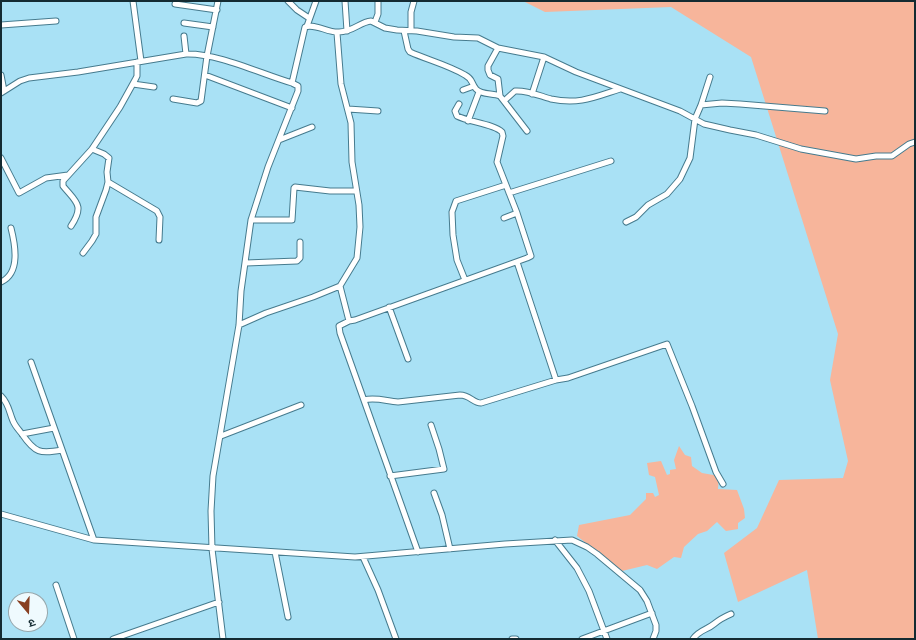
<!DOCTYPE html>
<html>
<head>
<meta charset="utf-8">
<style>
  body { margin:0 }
  #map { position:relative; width:916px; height:640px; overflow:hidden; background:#a9e1f5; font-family:"Fira Sans","Noto Sans Devanagari",sans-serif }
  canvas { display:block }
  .frame { position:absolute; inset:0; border:2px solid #142b32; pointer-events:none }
  .north { position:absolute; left:8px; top:592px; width:40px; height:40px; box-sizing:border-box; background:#effafe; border:1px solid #97a7ac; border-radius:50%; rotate:161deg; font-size:11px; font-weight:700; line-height:16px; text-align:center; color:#142b32 }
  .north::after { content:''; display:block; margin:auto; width:14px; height:18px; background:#884022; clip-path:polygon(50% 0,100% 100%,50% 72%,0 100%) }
</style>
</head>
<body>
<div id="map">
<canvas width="916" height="640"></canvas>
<div class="frame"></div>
<div class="north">उ</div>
</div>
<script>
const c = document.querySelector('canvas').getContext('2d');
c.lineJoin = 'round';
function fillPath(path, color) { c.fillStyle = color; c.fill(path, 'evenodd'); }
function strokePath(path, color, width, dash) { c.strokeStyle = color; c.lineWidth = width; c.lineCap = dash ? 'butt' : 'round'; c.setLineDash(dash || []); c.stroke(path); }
fillPath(new Path2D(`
  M523,1h392v638h-97l-11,-69 -69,32 -14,-49 33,-25 22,-48 64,-2 5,-17 -18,-81 8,-46 -87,-277 -80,-50 -126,5z
  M679,446l6,9 6,2 1,9 10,7 17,3 -1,13 19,1 7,19 1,9 -7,5v6l-12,2 -9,-9 -10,9 -9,3 -14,13 -3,11 -7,-1 -17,12 -10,-4 -25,6 -45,-35 2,-11 51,-10 16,-16v-6h7l2,4 4,-2 -4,-18 -6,-2 -2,-12 14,-2 6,14 3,-1v-4l6,-1 -2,-9z`), '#f7b59b');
const minor = new Path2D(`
  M133,1l8,60
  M288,1l9,9 12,8
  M345,1l2,30
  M175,4l42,6
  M375,22l3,-8v-13
  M184,23l29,4
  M1,25l55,-4
  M307,26l9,-25
  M411,30v-18l3,-11
  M404,31l4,18 2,3c18,8 38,13 55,23 8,4 6,8 11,14 5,6 17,4 24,7l27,35
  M337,33l4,51 10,39 1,39 7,43 1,22 -3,31 -17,28 9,35 6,-1 172,-62 4,-2 -14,-43 -20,-51 6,-26 -1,-4c-8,-8 -33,-10 -45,-16l-2,-5 4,-7
  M184,36l2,18
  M498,48l-10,18v4l2,5 8,4 2,17
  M1,75l3,16
  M205,75l87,33
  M292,83l13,-56c10,-4 23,6 34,5 14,0 21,-10 32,-11l14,7 12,2 20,1 37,6 24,1 20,10 46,9 32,15 104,39 24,13 26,6 26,5 45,14 55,10 20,-3h16l17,-12 6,-2
  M133,84l21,3
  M463,90l11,-4
  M1,93l19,-12 9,-3 49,-6 108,-18c32,-1 75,20 106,29l6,3v5l-30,76 -17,53 -10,71 -2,34 -26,151 -2,35 1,38 11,90
  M532,94l12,-37
  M173,99l24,4 4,-2 6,-45 11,-55
  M504,101l11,-10c12,-1 25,5 36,8 28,6 44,-2 69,-10
  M701,105l21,-2 18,1 85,7
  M348,109l30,2
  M468,121l11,-29
  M279,140l33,-13
  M1,158l18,35 27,-15 22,-3
  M108,182l49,29 3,6 -1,23
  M509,193l102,-32
  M504,218l13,-5
  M251,220h41l2,-32 1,-1 35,4h26
  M626,222l10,-5 12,-12 19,-11 13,-15 10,-21 5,-39 6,-14 9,-28
  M71,226c14,-21 5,-24 -8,-40v-5l29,-32 28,-42 15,-27 2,-4v-14
  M83,253l9,-12 4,-7v-17l10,-27 2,-8 -1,-10 2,-14 -5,-4 -12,-5
  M517,262l39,118 12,-2 99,-34 25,62 24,66 7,12
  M246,263l51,-2 3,-3v-16
  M465,280l-8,-20 -4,-25 -1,-23 4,-11 50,-16
  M1,282c20,-9 14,-38 10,-54
  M389,307l19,52
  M349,321l-10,5 1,7 78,219
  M239,325l27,-12 47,-16 27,-11
  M31,362l63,178
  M1,396c8,8 8,16 12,25 2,5 6,9 9,13 13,19 18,20 40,16
  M364,400c11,-3 22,1 34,2l62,-7c10,0 13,8 21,8l75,-23
  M22,434l32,-6
  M221,436l80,-31
  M390,476l54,-7 -5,-20 -8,-24
  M434,493l8,22 8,34
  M1,514l93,26 261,17 150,-13 67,-4 15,7 10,7 43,36 7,11 9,24v6l-3,8
  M555,540l22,28 12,23 18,48
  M275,552l13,65
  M363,557l15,33 18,49
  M56,585l18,54
  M113,639l106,-37
  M512,639h4
  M582,639l70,-26
  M693,639c6,-9 14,-9 21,-15 6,-5 10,-7 17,-10`);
strokePath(minor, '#467b8e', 7);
strokePath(minor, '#fff', 5);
</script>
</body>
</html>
